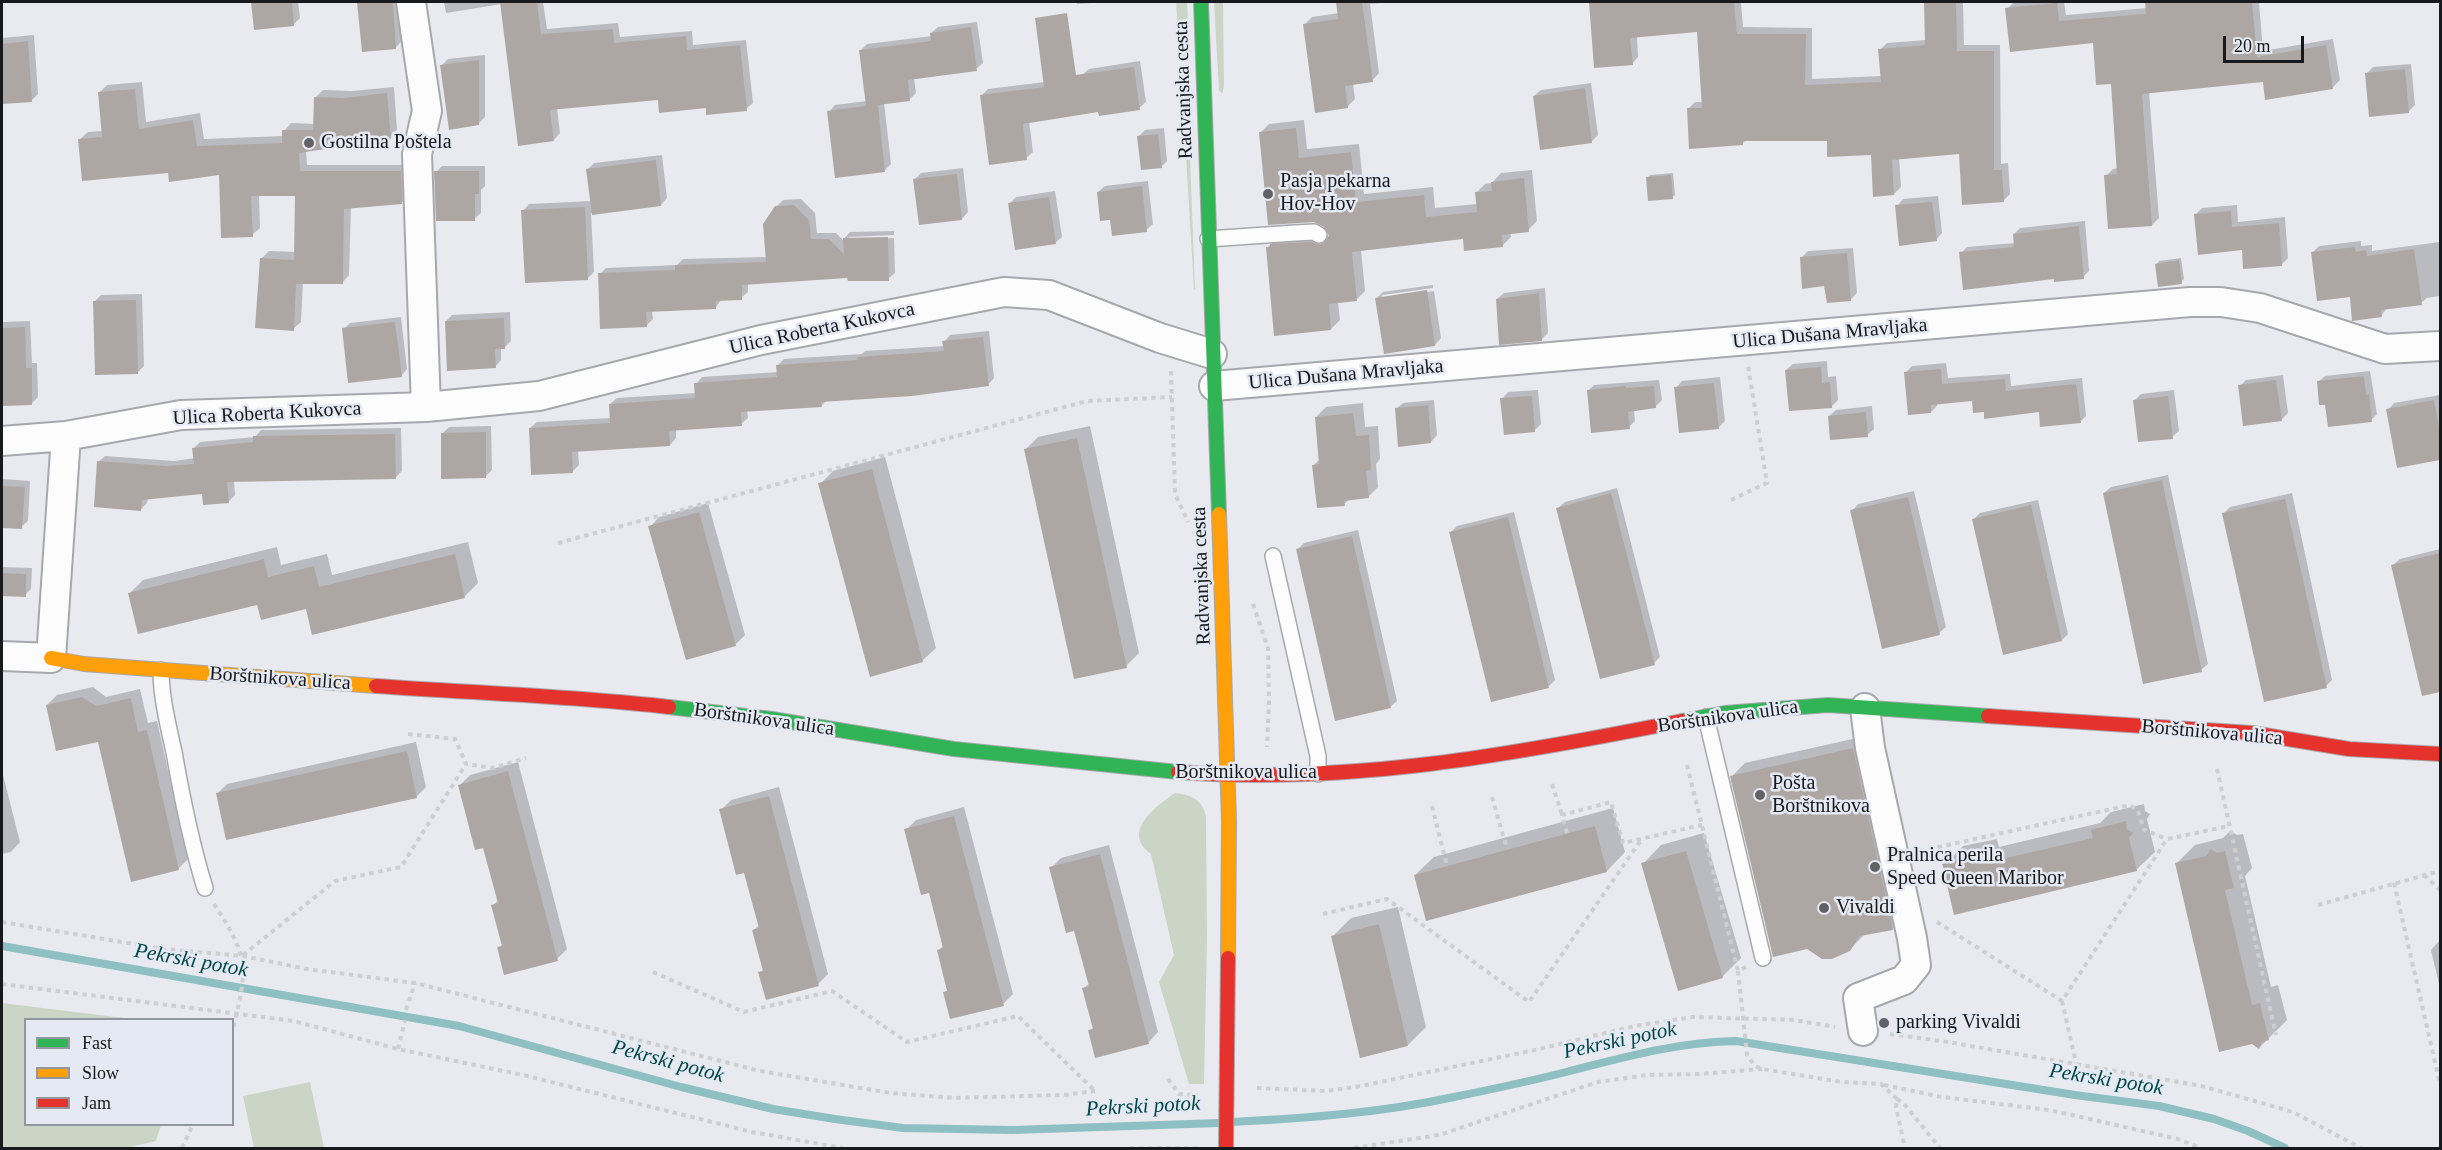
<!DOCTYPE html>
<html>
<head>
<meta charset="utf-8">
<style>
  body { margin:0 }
  #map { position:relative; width:2442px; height:1150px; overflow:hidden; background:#e8eaf0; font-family:Georgia,serif }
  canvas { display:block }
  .frame { position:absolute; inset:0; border:3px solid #17191c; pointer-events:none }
  .legend { position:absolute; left:24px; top:1018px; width:210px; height:108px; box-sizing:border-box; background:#e4e9f3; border:2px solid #92969d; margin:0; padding:8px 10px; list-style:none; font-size:18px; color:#17191c }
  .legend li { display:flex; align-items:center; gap:12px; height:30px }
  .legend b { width:30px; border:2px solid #92969d }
  .scale { position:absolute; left:2223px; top:36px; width:81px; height:27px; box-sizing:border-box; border:3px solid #17191c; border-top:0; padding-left:8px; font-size:18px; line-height:21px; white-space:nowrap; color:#17191c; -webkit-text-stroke:4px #e4e9f3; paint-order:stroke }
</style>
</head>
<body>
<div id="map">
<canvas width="2442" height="1150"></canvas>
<div class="frame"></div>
<ul class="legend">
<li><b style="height:8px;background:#30b455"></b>Fast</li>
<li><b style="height:8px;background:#ff9f0a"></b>Slow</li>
<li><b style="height:8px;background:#e5322d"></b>Jam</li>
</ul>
<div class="scale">20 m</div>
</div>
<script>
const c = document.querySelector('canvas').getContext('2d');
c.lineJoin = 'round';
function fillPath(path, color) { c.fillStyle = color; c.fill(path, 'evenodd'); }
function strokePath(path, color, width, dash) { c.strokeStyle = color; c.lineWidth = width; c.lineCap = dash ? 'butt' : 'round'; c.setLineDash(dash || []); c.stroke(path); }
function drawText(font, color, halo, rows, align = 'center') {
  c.font = font + ' Georgia,serif'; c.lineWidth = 5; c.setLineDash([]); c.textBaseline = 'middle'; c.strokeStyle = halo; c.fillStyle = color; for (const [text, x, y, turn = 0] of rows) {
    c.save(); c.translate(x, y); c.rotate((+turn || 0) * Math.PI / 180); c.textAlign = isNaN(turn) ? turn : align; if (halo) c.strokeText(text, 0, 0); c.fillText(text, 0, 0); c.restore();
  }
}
fillPath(new Path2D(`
  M1176,2h11l3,57 -10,3z
  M1214,2h9l1,84 -2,8 -3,-4z
  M1186,156l4,1 5,133 -1,-1z
  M1175,793c16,2 27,6 31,23l1,122 -3,146h-15l-30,-102 15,-27 -23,-101c-30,-22 4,-47 24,-61z
  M2,1003l130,16 -106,1v104l135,1 -5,16 -30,7h-124z
  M310,1082l14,66h-70l-11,-52z`), '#cbd5c5');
fillPath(new Path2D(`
  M253,2h45l2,16 -6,6 -39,4z
  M359,2h40l3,39 -7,7 -32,2z
  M444,2h99l4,27 71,-6 2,14 72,-6 1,14 53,-5 7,63 -7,6 -39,-2 -48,-8 -102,9 3,25 -6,7 -52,-136 -56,9z
  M1077,2h30l-30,2z
  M1337,2h56l-23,2 9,69 -7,8 -19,3 2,15 -8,8 -42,-83 7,-7 27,-4z
  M1632,2h109l2,25 69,1v51l70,-3 -2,-26 7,-7 39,-3 -1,-38h38l1,43h36l1,119 7,-1 2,31 -7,7 -43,-49 -61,5 2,30 -7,7 -22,-41 -44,-13h-82l-3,3 -55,-34 7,-7h8l-4,-72 -62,6 1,21 -6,7 -37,2 39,-37z
  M2014,2h50l2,13 81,-7v-6h112l4,49 70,-12 7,41 -7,7 -68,-6 -116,11 10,126 -7,7 -46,-49 7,-7 5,-1 -6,-86 -17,-40 -88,-33z
  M977,22l6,41 -7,6 -62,9 2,15 -7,7 -25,3 7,61 -6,6 -56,-58 6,-7 32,-4 -6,-51 6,-6 65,-8 -1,-3 7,-6z
  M34,35l4,59 -7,7 -29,2v-65z
  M485,55v62l-6,6 -38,-57 7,-7z
  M1140,61l6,41 -7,6 -57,-33 7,-6z
  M2411,64l4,41 -7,7 -41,-39 6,-6z
  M1053,81l-24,40 4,31 -7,6 -44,-63 6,-6z
  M142,82l4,40 54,-9 4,26 80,-3v-5l7,-8 24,1v-26l8,-8 29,1 42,-4 3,43 -7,7 -84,14 1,14h101l1,30 -7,7 -51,5 -2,68 -7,8 -39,-1 -2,40 -8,7 -32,-70 8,-8 27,1 1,-57 -38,-1 1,34 -8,7 -32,-62 -51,-1 -89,-33 8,-7 15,-1 -4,-38 8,-8z
  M1591,83l7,52 -6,6 -51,7 -7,-52 7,-6z
  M1304,120l3,29 52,-5 5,50 69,-7 2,21 42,-4 -1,-11 9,-9 7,-1 9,-10 31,-3 5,51 -9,9 -18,2 1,5 -9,9 -38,-8 -103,12 4,41 -9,9 -18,2 2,18 -9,9 -64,-81 9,-9 45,-5 9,3v-3l-70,-101 9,-9z
  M1164,128l3,33 -6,6 -23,-30 7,-7z
  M662,155l5,43 -6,7 -70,8 3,59 -6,6 -65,-67 6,-7 63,-3 -4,-32 6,-6z
  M442,166h43v20l-4,4v23l-7,6 -38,-47z
  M963,168l5,44 -6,7 -47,-40 6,-6z
  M1673,173l2,22 -3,3 -25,-20 3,-3z
  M1148,181l5,43 -7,6 -35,-12 -13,-26 7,-6z
  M1055,191l7,46 -7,6 -45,-40 6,-6z
  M1938,196l4,37 -6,7 -39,-34 6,-7z
  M801,199l14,14 2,20h19l7,7 7,-8 44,-1v4l-45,2v3l45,-2 1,35 -7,6 -39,-2 -101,6v9l-7,6 -19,1 -7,9 -63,2 1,9 -7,7 -46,-52 6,-6 71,-3 6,-6 84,-2 10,-51 6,-6z
  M2237,205l1,17 47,-5 3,41 -6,6 -39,-15 -48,-34 7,-7z
  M2085,221l4,50 -6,6h-27l-95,-24 6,-6 48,-4 -1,-9 6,-6z
  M2361,241v5l11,-1v6l68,-9v54l-13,2 -6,5 -34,5 -6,8 -30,-21 -38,-43 6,-6z
  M1853,248l4,45 -6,6 -25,-14 -25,-27 7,-7z
  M2181,258l3,21 -3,3 -24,-18 2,-3z
  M1433,285v3l-51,7v3l52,-7 7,47 -6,7 -58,-47 6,-6z
  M1545,288l3,45 -7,7 -44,-41 7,-6z
  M142,294l2,72 -7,7 -42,-72 6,-6z
  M510,312l1,29 -6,6h-4v13l-6,7 -49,-46 6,-6z
  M401,317l6,52 -6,7 -57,-47 6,-6z
  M30,321l2,42h5l1,34 -6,6 -30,1v-82z
  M989,331l5,47 -6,7 -161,15 -6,6 -74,4 1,8 -7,6 -65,5v9l-6,7 -92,5 1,15 -7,7 -42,-44 7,-6 74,-4 -1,-14 7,-6 79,-5v-9l6,-7 76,-5 -1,-6 7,-7 78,-5 3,-3 80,-5 -1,-4 6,-7z
  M1827,361l1,16 8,-1 2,24 -6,6 -46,-36 7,-6z
  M1946,363l2,15 62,-4 1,12 71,-8 4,38 -6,6 -40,-12 -55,1 -11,-11 -37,3v3l-6,6 -25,-40 6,-6z
  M2370,371l7,43 -6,6 -44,-17 -9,-21 7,-6z
  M2283,375l5,38 -7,7 -41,-34 6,-6z
  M1720,377l5,44 -7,7 -42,-40 6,-7z
  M1659,380l3,20 -6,6 -22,4 1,11 -6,6 -41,-36 6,-6z
  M1538,390l3,34 -7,7 -32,-32 6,-7z
  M2174,390l5,41 -7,6 -38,-36 7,-7z
  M2440,395v64l-42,8 -10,-57 6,-7z
  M1434,400l3,35 -6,7 -35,-33 7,-6z
  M1363,403l2,24 13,-1 2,33 -4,5 2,23 -10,10 -18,2 -6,5 -30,-39 6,-6 -4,-42 10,-10z
  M1872,406l2,23 -7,6 -38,-19 7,-6z
  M491,426l1,44 -7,7 -43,-43 7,-7z
  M1090,426l49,227 -13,13 -101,-216 13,-13z
  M401,428l1,43 -6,6 -162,4 1,14 -6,6 -26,-9 -55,6 -1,5 -6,6 -43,-47 7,-6 69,5 21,-3 -1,-10 6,-6 55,-5 6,-7z
  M885,457l51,191 -14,13 -102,-177 13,-13z
  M2168,475l40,189 -7,6 -97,-177 7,-6z
  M2,479l28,2 -2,40 -7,6 -19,-1z
  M1617,488l43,169 -6,6 -96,-155 7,-6z
  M1914,491l32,136 -7,6 -87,-122 6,-7z
  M2292,493l40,187 -6,6 -102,-173 6,-6z
  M2038,500l30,134 -6,6 -88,-121 6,-6z
  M708,503l37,132 -10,10 -85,-118 9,-10z
  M1514,512l41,168 -6,6 -57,14 -41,-168 6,-6z
  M1358,530l39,171 -7,6 -92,-158 6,-6z
  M468,542l10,41 -13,13 -151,37 -7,-26 -177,-14 13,-13 134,-33 4,18 46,-11 5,21z
  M2440,549v142l-17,4 -30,-130 7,-6z
  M2,567l30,1 -1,21 -6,6 -23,-1z
  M93,687l13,10 34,-8 8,34 9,-2 31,138 -10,10 -78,-129 -53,-35 10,-10z
  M1866,736l40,179 -13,13 -28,6 -16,16 -117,-174 13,-13z
  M416,742l10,45 -10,10 -199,-3 10,-10z
  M518,762l49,187 -10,10 -58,-11 4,-4 -10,-38 5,-6 -14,-54 -24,-61 10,-10z
  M2,771l18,71 -9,10 -9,2z
  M779,787l49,187 -10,10 -58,-11 4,-4 -10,-39 5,-5 -14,-54 -24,-61 10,-10z
  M2144,804l1,7 5,3 -3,5 8,33 -19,18 -187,15 -5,-20 19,-19 34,-7 2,8 101,-24 11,-11z
  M964,807l49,187 -10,10 -58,-11 4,-4 -10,-39 5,-5 -14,-54 -24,-61 10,-10z
  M1613,808l12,44 -18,19 -180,48 -12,-44 19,-18z
  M2230,831l7,4 6,-1 9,34 -7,8 26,111 7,-2 9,35 -28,28 -82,-185 18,-18 28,-7z
  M1704,833l37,125 -19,19 -79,-113 18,-19z
  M1109,845l49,187 -9,10 -52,14 -7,-25 4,-4 -10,-39 6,-5 -14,-54 -25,-61 10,-10z
  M1398,907l28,120 -18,18 -76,-108 19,-19z
  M2440,940v44h-1l-8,-34z`), '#0003');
strokePath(new Path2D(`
  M2,946l457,80 222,61 92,22 62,10 68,9 110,2 206,-7
  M1232,1122c75,-4 148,-9 222,-25 39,-8 78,-16 116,-26 55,-14 108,-29 166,-30l339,54 84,11 55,13 34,12 37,17`), '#8ec0c3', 8);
fillPath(new Path2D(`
  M251,2h41l2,24 -40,4z
  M357,2h36l3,47 -34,3z
  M500,2h37l4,32 72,-5 1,14 72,-7 1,14 53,-5 7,66 -41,4v-7l-47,5 -1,-13 -108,10 4,31 -36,5z
  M1336,2h26l11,80 -28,4 3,22 -33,5 -12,-89 35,-5z
  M1589,2h145l3,32h69l-1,51 76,-3 -3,-33 47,-4 -1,-43h32l1,49h37v119h8l2,32 -42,3 -3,-51 -67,6 2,35 -21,2 -2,-42 -44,2v-16h-84v4l-54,4 -2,-41h15l-5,-76 -67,6 3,27 -39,3z
  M2145,2h107l5,55 69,-12 7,44 -68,11 -2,-18 -121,12 10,132 -44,3 -4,-54 13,-1 -6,-90 -15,1 -3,-42 -83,9 -5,-44 52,-5 2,18 87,-7z
  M1067,13l9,62 58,-8 6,43 -41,6 -1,-4 -75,12 4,36 -38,5 -9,-70 64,-8 -9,-69z
  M971,27l6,44 -69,9 2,21 -32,4 7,67 -50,6 -8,-67 39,-5 -7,-56 72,-9 -1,-8z
  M28,41l4,61 -30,2v-60z
  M479,60v65l-30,5 -9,-65z
  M2405,69l4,44 -40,4 -4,-44z
  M1585,88l7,55 -52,7 -7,-54z
  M135,89l4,40 54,-9 4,26 85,-3v-13h31l1,-33 30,1 43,-5 4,46 -92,14 1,18h101l1,33 -58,5 -1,75h-47l-2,47 -39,-3 5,-70 34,2 1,-64h-44l2,41 -32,1 -2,-63 -50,7 -1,-9 -86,8 -4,-42 24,-2 -4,-45z
  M1296,128l3,30 52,-6 5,50 68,-7 2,22 51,-5 -2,-20 17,-1 -1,-9 33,-4 5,54 -27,3 1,12 -39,4 -1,-12 -111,13 5,49 -28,3 2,26 -57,6 -8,-89h4v-3l42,-2 7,3 5,-2 5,-7 -5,-9 -10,-5 -46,3 -9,-93z
  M1158,134l4,34 -21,2 -4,-34z
  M656,160l5,46 -69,9 -6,-46z
  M434,171h45v23h-4v27h-39z
  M957,174l5,46 -43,5 -6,-46z
  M1671,175l2,24 -25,2 -2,-24z
  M1142,186l5,46 -35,4 -2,-16 -10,1 -3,-29z
  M1049,197l7,47 -41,6 -7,-47z
  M1932,202l5,39 -38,5 -4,-41z
  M794,205l15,15 2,19h18l15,15 -1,-16 45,-1 1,44h-41l-1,-3 -105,7v15l-26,1v8l-70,3 1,15 -47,2 -2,-56 77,-3v-5l91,-3 -3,-38 12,-18z
  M585,207l3,73 -63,3 -4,-73z
  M2231,211l1,16 47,-4 3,43 -39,3 -1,-19 -44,5 -4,-41z
  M2079,226l5,53 -30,3v-3l-91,11 -4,-38 55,-5 -1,-13z
  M2355,247l1,5 10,-2 1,6 47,-7 8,56 -41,5 1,7 -30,4 -2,-24 -33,4 -6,-49z
  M1847,253l4,48 -24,2 -3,-17 -22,3 -2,-32z
  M2179,260l3,24 -24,3 -3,-23z
  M1427,290l8,56 -51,8 -9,-56z
  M1539,293l3,48 -43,4 -3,-46z
  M136,300l2,74 -43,1 -2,-74z
  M504,318l1,31h-10l1,19 -49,3 -2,-50z
  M395,322l7,55 -54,6 -6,-55z
  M25,327l1,41h6v37l-30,1v-78z
  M983,337l6,49 -77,10 -91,6 1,5 -81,5 1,14 -73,5 1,15 -98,6 1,21 -42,2 -2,-47 81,-5 -1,-19 86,-6 -1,-15 83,-6 -1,-12 82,-5 -1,-3 87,-6 -2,-10z
  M1821,367l1,16 8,-1 2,26 -43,3 -4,-41z
  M1941,369l1,15 63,-5 1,12 70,-7 5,39 -41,4 -1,-15 -55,7v-7l-11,1 -1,-12 -41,4v8l-23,2 -4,-43z
  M2364,376l2,19 3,-1 3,28 -44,5 -3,-22h-6l-2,-24z
  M2276,380l6,41 -39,5 -5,-41z
  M1714,383l5,46 -40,4 -5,-46z
  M1626,386v2l28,-2 2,22 -28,4 2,17 -39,4 -4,-43z
  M1532,396l3,36 -31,3 -4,-37z
  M2168,396l5,43 -35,3 -5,-42z
  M2434,400l6,32v28l-43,8 -11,-59z
  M1428,405l3,38 -33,4 -3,-39z
  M1866,412l2,25 -38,3 -2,-24z
  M1353,413l3,23 13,-1 2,35 -5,1 3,27 -25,3 1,5 -28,2 -5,-43 7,-1 -4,-47z
  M486,432v46l-45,1v-46z
  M395,434l1,45 -169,3 2,21 -26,2 -1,-11 -60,6 -1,11 -47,-4 3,-46 70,5 27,-2 -2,-16 61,-6v-6z
  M1077,438l50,230 -53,11 -50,-230z
  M872,469l51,193 -53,15 -52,-194z
  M2162,480l40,192 -59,12 -40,-191z
  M2,486l23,1 -3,42 -20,-1z
  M1611,493l44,172 -55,14 -44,-171z
  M1908,497l32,138 -58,14 -32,-139z
  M2285,499l42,189 -63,14 -42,-189z
  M2031,505l31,136 -59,14 -31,-136z
  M699,512l37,134 -50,14 -38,-134z
  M1508,517l41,171 -58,14 -42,-170z
  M1352,536l39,172 -56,13 -39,-172z
  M2440,553v139l-18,4 -31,-131z
  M455,554l10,44 -153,37 -6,-26 -45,11 -4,-15 -119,29 -10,-41 136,-34 4,18 46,-11 5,21z
  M2,573l24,1v23l-24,-1z
  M82,697l14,9 35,-8 7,34 9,-2 32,140 -48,12 -33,-140 -42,9 -10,-46z
  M1853,748l40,182 -33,6 -10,15 -18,8h-10l-15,-10 -34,8 -43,-181z
  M407,751l10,47 -191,42 -10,-47z
  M508,771l50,190 -54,14 -7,-28 5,-1 -11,-41 7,-2 -15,-55 -8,2 -17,-65z
  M769,796l50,190 -53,14 -8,-28 5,-1 -11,-41 7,-2 -15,-55 -8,2 -17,-66z
  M954,816l50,190 -54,13 -7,-27 4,-1 -10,-41 6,-2 -14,-55 -8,2 -17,-66z
  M2126,821l1,8 6,4 -4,5 8,33 -183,44 -7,-30 -8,-6 6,-7 -3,-8 37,-7 1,7 113,-26 -2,-8z
  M1595,826l12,46 -181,49 -12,-46z
  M2211,849l6,4 8,-2 9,37 -9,2 27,115 8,-2 9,37 -7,2 -3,7 -7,-5 -33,8 -44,-189 31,-7z
  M1686,851l37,127 -45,13 -37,-128z
  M1100,854l49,190 -54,14 -7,-28 5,-1 -11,-41 7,-2 -15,-55 -8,2 -17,-66z
  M1379,924l29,122 -48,12 -29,-122z`), '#aea6a3');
const lane = new Path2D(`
  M1208,239l87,-6 19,-1 5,3
  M1273,556l45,200v18
  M161,670c0,27 7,55 13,82 8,46 17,91 31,136
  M1706,717l57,241`);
const street = new Path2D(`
  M411,2l16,109 -10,43 9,253
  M1214,386l976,-84h31l39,6 125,41 55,-3
  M2,441l64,-5 115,-21 245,-8 113,-11 222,-56 243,-48 45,3 111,43 52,16
  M2,656l49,2 15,-222
  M1863,1031l-5,-33 46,-18 12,-15 -4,-27 -42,-190 -5,-40`);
const fast = new Path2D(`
  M1201,2l18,512
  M669,707l103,12 182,30 224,23
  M1682,721l43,-8 103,-8 160,11`);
const slow = new Path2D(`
  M1219,514l10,307 -1,137
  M51,658l33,6 292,22`);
const jam = new Path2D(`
  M376,686c98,7 196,10 293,21
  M1988,716l264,17 97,16 91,5
  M1178,772c170,13 338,-18 504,-51
  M1226,1148l2,-190`);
strokePath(lane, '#a6a8ac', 18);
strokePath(street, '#a6a8ac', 32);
strokePath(fast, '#a6a8ac', 16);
strokePath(slow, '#a6a8ac', 16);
strokePath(jam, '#a6a8ac', 16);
strokePath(new Path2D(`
  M1171,371l4,123 13,28
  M1731,500l36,-17 -19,-117
  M558,543l529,-142 85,-4
  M1253,604l15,44 1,53 -2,46
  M408,734l47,5 11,25 27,4 33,-10
  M1687,765l51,206
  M2217,769l59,266
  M1552,784l10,31
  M1492,797l15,52
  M1432,806l15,60
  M1567,833l-5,-18 49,-13 12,41 79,-18
  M1920,851l210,-46 8,6 6,19 23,9
  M2424,875l16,15
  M2394,883l46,201
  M214,904c37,55 33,67 18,129
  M2318,905l122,-34
  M1323,914l64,-15 142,103 112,-162
  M2,922l162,27 79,7 64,13 108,14 345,88 131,22 63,5 110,-3 31,-4
  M1937,922l125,79 105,-162 62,-13
  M243,955l92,-74 66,-14 65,-103
  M1746,967l-8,4 9,84 8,11 7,3 80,13 39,2 16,15 -1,8 9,41
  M653,972l91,40 88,-21 75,51 111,-26 77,75
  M2,984l292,37 104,28 125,26 229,57 91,16
  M2062,1001l14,62
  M406,1010l9,-27
  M1890,1034l58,8 254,44 91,26 68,36
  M398,1049l7,-29
  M1168,1079l11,15 19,1
  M1884,1085l58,12 107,13 129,29 22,9
  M1257,1088l69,3 35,-5 174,-36 100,-24 57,-9 102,3 41,7
  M1897,1099l7,5 36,44
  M182,1148l11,-24
  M1130,1148h68
  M1354,1148l85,-13 159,-53 49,-7 53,-1 62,-5`), '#cecfd1', 4, [4.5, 4.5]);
strokePath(lane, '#fcfcfd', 15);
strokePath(street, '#fcfcfd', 28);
strokePath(fast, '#30b455', 14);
strokePath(slow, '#ff9f0a', 14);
strokePath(jam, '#e5322d', 14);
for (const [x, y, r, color] of [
  [309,143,6,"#606266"],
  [1268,194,6,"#606266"],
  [1760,795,6,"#606266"],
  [1875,867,6,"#606266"],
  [1824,908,6,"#606266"],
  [1884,1023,6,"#606266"]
]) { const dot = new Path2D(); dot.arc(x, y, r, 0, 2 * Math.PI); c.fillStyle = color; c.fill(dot); strokePath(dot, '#e4e9f3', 2); }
drawText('20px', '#17191c', '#e4e9f3', [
  ["Radvanjska cesta",1184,90,-92],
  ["Ulica Roberta Kukovca",822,329,-12],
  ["Ulica Dušana Mravljaka",1830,334,-5],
  ["Ulica Dušana Mravljaka",1346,375,-5],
  ["Ulica Roberta Kukovca",267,414,-3],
  ["Radvanjska cesta",1202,576,-92],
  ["Borštnikova ulica",280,679,4],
  ["Borštnikova ulica",1728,717,-8],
  ["Borštnikova ulica",764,720,8],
  ["Borštnikova ulica",2212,733,5],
  ["Borštnikova ulica",1246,773]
]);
drawText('20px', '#17191c', '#e4e9f3', [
  ["Gostilna Poštela",321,143],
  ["Pasja pekarna",1280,182],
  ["Hov-Hov",1280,205],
  ["Pošta",1772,784],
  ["Borštnikova",1772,807],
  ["Pralnica perila",1887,856],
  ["Speed Queen Maribor",1887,879],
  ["Vivaldi",1836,908],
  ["parking Vivaldi",1896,1023]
], 'left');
drawText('italic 21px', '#004748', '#e4e9f3', [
  ["Pekrski potok",191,961,10],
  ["Pekrski potok",1620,1041,-12],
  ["Pekrski potok",668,1062,15],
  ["Pekrski potok",2106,1080,9],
  ["Pekrski potok",1143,1107,-3]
]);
</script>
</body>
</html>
